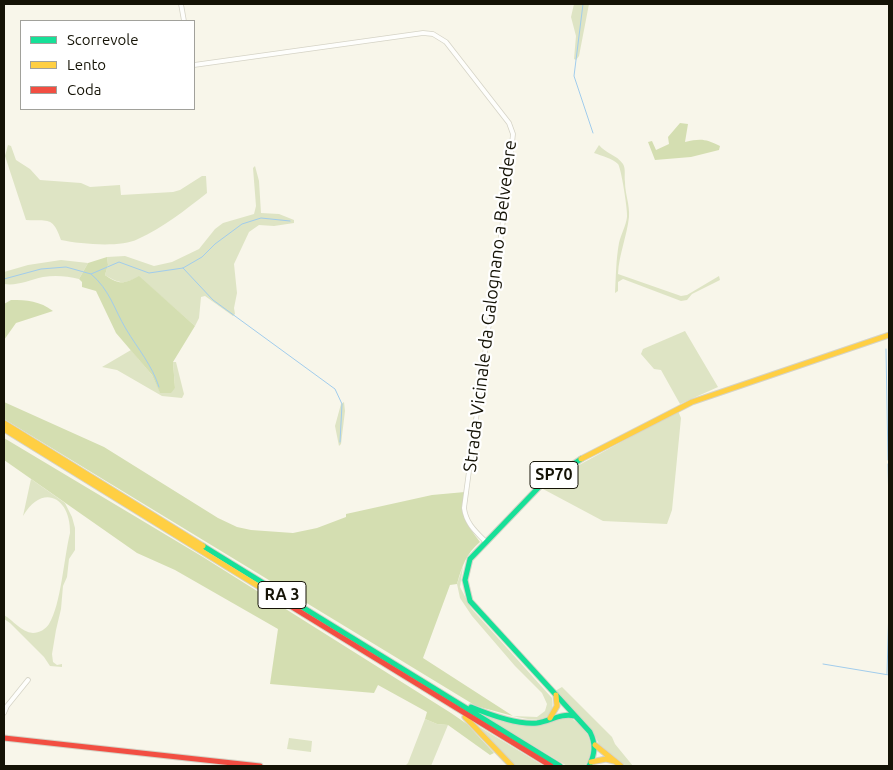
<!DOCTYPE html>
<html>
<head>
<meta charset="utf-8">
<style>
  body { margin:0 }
  #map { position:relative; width:893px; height:770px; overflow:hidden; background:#f8f6ea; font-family:Ubuntu,sans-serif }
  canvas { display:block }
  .frame { position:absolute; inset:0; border:5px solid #151306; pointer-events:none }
  .legend { position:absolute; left:20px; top:20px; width:175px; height:90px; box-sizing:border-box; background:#fff; border:1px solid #a1a19b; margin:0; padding:6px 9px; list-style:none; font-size:15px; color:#151306 }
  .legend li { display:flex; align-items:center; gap:10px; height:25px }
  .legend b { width:25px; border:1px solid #a1a19b }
</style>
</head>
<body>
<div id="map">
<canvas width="893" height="770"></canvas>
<div class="frame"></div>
<ul class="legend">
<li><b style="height:6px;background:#16e098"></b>Scorrevole</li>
<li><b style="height:6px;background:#ffcf43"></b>Lento</li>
<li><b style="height:6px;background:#f24e42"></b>Coda</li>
</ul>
</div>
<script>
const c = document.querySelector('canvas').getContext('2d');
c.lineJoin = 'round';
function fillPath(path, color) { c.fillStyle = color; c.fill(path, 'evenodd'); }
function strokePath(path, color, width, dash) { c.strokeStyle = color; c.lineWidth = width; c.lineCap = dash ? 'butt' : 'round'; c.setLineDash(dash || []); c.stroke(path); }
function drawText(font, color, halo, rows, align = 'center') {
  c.font = font + ' Ubuntu,sans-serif'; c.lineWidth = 4.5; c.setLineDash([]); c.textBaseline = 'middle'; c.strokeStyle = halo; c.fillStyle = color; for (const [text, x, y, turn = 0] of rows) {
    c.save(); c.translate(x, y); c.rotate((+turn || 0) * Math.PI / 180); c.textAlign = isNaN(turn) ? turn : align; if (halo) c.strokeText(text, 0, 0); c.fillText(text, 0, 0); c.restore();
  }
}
fillPath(new Path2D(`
  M574,4h15l-10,52 -3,4 -2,-1 2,-23 -5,-19z
  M8,145l3,1 5,14 14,9 10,11 41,3 9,4 30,-2 1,10 52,-3 7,-2 22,-14h4l1,17c-22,17 -44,35 -69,46 -18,9 -57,5 -77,1 -8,-24 -13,-19 -35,-20l-21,-64z
  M599,145c6,8 18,10 24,19 3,5 1,12 2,18 0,12 5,23 4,35 -2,19 -10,37 -11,57l63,22 6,-1 32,-19 1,4 -28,14 -5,6 -6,1 -58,-22 -5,3v9l-3,2c1,-17 1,-34 4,-50 2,-9 7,-17 8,-26 1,-6 -6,-50 -9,-53 -6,-6 -16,-8 -24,-11z
  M255,166l4,15 2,32 18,1 15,6v3l-20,3 -15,-1 -10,7 -15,32 3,29 -3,15 1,6 -2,2 -28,-20 -4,1 -2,21 -4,8 -56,-49c-15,7 -20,7 -34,-2l3,-10 -1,-8 18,-1 29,10 18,-4 27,-13 16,-20 8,-6 31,-9 2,-8 -3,-38z
  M61,260l27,3 -9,16c-12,-3 -24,-4 -36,-2 -14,3 -25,9 -39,7v-12l24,-7z
  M685,331l33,56 -38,17 -19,-34 -7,-1 -13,-15 2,-5z
  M131,350l21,25 8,17 15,-4 -2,-26h3l8,32 -2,4 -20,-2 -45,-26 -15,-3z
  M344,402l1,9 -4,33 -2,2 -4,-20 6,-22z
  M678,411l3,7 -9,92 -5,14 -64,-3 -60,-32 16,-13z
  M31,479l34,24 7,14 3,11v22l-6,9 -2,18 -4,9 -2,23 -5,21 -4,24 1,8 4,3 5,-1v3l-12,-1 -6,-9 -34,-34 -6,-4v-4c9,5 17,17 29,18 6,0 13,-4 16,-9 12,-19 15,-67 21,-91 1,-35 -27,-51 -47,-17z
  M463,566l-3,21 11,21 81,90c5,28 -23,22 -39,18l24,1 8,-6 2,-7 -5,-11 -27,-27 -43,-50 -12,-18 -3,-14z
  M562,687l50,50 3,7 18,22h-7l-27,-22 -7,-14 -37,-39z
  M484,716l41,9 44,-8c20,11 28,29 16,49h-18z
  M425,719l12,5 11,1 -17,41h-26l3,-3z
  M478,726l66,40h-30z
  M289,738l23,3 -1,11 -24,-3z`), '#dee4c4');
fillPath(new Path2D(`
  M680,123l8,1 -3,18c16,-4 21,-3 35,4l-1,4 -28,7 -36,3 -7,-18 4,-1 4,9 13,-6 -1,-7z
  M107,257l1,8 -3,10c14,10 19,9 34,1l56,50 -22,36 2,26 -4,5h-11l-8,-18 -36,-42 -20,-42 -14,-4v-5l-3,-3 9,-16z
  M11,300c16,0 29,1 42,11l-37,12 -12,17v-36z
  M4,402l100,45 114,71 19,9 14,3 42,3 24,-5 29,-11v-3l86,-19 33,-3c-4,27 0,29 15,50 -14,12 -18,24 -23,42l-7,1 -27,73 90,58 -37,-10 -472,-287z
  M4,438l199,119 248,156 16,11 27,29 -4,2 -42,-30 -11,-1 -12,-5 2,-7 -49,-27 -4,8 -104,-9 8,-55 -103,-59 -38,-17 -133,-93z`), '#d4deb1');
strokePath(new Path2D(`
  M583,4l-9,72 19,57
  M183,268l30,32 122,89 7,15 -2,38
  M91,274c19,16 23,35 35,55 12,20 26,36 33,58
  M4,279l37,-10 25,-2 25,7 28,-12 30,11 34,-5 19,-11 13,-13 27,-20 19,-6 29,3
  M886,349l2,111
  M888,464l1,43
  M823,664l66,11
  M887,674l2,-68`), '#a1ccec', 1);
const street = new Path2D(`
  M181,4l3,17
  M194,65l229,-32 10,1 13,8 63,81 4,11 -6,57 -43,317c2,15 11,23 21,33
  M4,713l3,-7 21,-26`);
const fast = new Path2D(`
  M581,459l-41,27 -70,73 -5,21 5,21 120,131c6,12 5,22 -1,34
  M203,546l357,220
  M471,707c17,7 47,18 66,16 14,-2 23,-10 38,-7`);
const slow = new Path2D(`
  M4,423l199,123
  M4,429l267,165
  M581,459l111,-57 197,-67
  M465,717l47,49
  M550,718l7,-12 -1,-11
  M595,745l26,21
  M591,762l15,-3 8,2`);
const jam = new Path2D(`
  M271,594l280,172
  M4,738l256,28`);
strokePath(street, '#d5d3c6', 5.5);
strokePath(fast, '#d5d3c6', 7);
strokePath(slow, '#d5d3c6', 7);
strokePath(jam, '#d5d3c6', 7);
strokePath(street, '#fefefc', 4);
strokePath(fast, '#16e098', 5);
strokePath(slow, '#ffcf43', 5);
strokePath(jam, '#f24e42', 5);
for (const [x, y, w] of [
  [554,475,48],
  [282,595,48]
]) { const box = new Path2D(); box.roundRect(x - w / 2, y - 13.5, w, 27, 4); c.fillStyle = '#fff'; c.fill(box); strokePath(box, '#151306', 1); }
drawText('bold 16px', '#151306', null, [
  ["SP70",554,475],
  ["RA 3",282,595]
]);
drawText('18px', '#151306', '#fff', [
  ["Strada Vicinale da Galognano a Belvedere",490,306,-83]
]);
</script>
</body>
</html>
